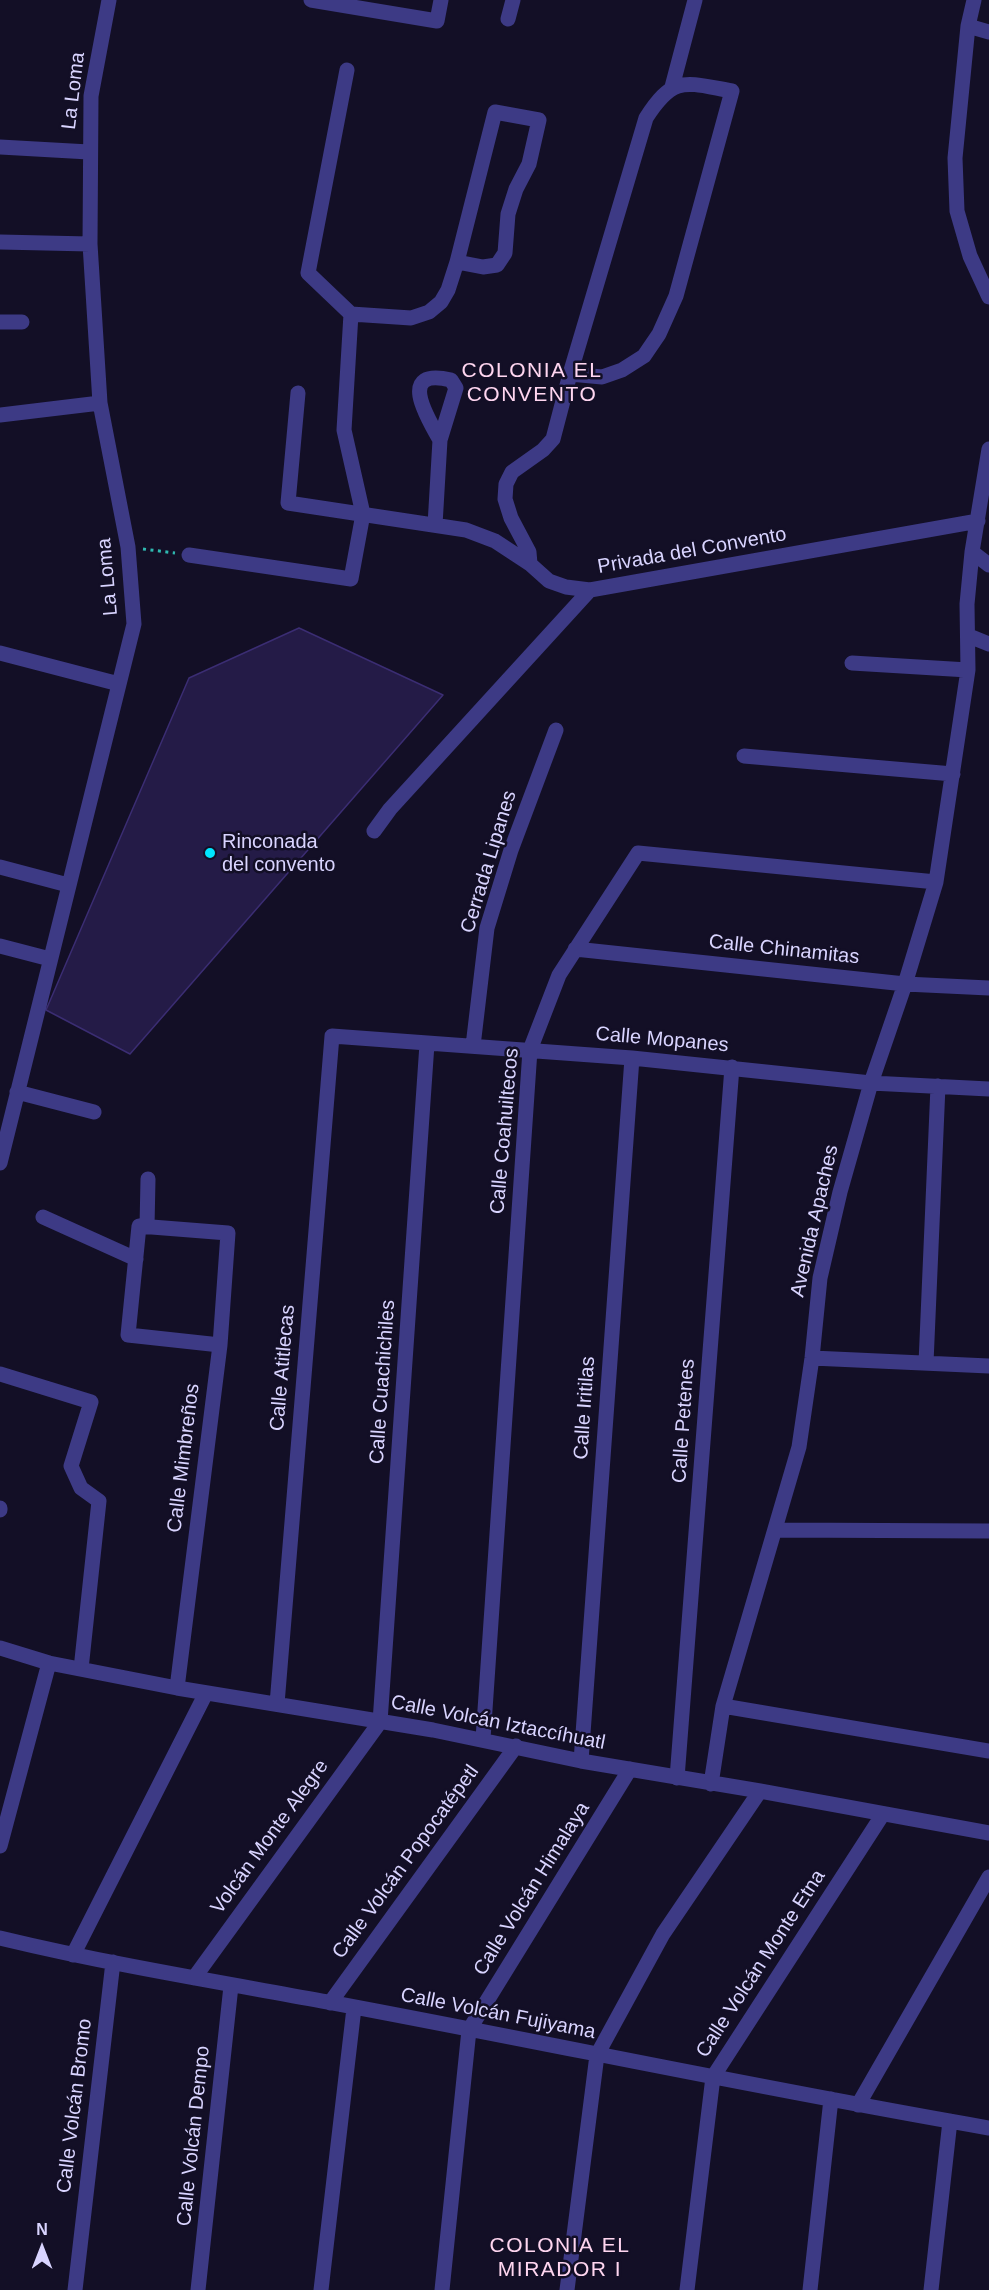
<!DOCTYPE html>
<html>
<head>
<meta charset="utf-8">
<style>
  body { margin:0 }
  #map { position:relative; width:989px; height:2290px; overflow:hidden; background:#130f26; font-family:Helvetica,sans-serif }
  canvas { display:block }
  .north { position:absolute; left:12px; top:2218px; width:60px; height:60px; -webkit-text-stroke:4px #130f26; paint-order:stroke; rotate:0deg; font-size:16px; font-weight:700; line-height:24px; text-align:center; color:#d9d4ff }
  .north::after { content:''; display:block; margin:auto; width:21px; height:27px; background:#d9d4ff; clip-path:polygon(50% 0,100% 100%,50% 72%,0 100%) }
</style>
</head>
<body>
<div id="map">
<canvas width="989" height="2290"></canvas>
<div class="north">N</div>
</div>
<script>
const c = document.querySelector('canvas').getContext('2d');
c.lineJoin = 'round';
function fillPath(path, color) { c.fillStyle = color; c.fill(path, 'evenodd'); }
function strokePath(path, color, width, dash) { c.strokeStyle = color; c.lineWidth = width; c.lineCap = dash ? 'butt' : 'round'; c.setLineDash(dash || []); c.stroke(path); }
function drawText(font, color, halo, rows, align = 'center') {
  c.font = font + ' Helvetica,sans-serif'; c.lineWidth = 5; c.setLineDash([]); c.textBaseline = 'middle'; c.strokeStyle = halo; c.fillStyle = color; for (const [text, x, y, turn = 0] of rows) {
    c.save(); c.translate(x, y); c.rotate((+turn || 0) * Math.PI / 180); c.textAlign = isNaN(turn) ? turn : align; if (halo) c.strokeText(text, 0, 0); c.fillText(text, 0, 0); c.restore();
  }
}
const building = new Path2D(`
  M299,628l144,67 -313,359 -84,-44 143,-332z`);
fillPath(building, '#241b47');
strokePath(building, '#3b2d73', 1.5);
strokePath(new Path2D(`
  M143,549l32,4`), '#2fb8b0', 3, [3, 4.5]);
strokePath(new Path2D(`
  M311,0l126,21 4,-21
  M974,0l-6,26 -13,132 2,53 13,45 19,41
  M508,19l5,-19
  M968,26l21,6
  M347,70l-39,203 43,41 60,4 18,-6 12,-10 7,-12 9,-28 38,-150 44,8 -10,44 -13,25 -8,25 -3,39 -8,12 -14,2 -26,-5
  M672,87l23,-87
  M0,147l89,5
  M0,242l90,2
  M0,322h22
  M298,393l-10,110 178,27 29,11 35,23 19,17 17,6 24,3
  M0,415l100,-12
  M435,525l5,-85 16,-52 -5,-8c-54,-13 -25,36 -11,60
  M972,552l17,13
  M189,555l162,24 12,-65 -19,-84 7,-116
  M530,564l-1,-12 -18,-34 -6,-19 1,-15 6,-12 31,-22 10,-11 17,-65 76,-256c28,-44 40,-35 86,-27l-56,205 -17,38 -15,22 -22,14 -20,7 -32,-3
  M969,636l20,8
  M0,653l119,31
  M852,663l116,7
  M744,756l209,18
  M374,831l16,-22 200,-219 388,-69
  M0,867l68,18
  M0,946l50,13
  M575,949l330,35 84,4
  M473,1046l14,-118 24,-78 45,-120
  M17,1092l77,20
  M0,1163l134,-539 -6,-77 -28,-144 -10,-159 1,-148 18,-96
  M43,1217l93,42
  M147,1227l1,-48
  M812,1358l177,8
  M926,1363l12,-277
  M0,1374l91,28 -20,64 10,22 18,13 -18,168
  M0,1510v-2
  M776,1530l213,1
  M0,1648l49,15 128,25 256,42 148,31 179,30 229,42
  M177,1688l43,-343 8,-112 -89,-7 -11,109 92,10
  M277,1704l55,-668 300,22 239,25 118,6
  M723,1706l266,45
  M483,1739l47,-689 29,-75 79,-122 298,29
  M581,1761l51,-703
  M677,1778l55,-711
  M711,1784l12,-78 76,-259 13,-89 8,-80 20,-86 31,-109 34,-99 31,-102 32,-212 -1,-66 5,-52 17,-103
  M0,1846l49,-183
  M0,1938c108,26 218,44 328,64 220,41 440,88 661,126
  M73,1955l133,-262
  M194,1978l186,-256 47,-678
  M330,2003l186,-257
  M858,2105l131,-228
  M75,2290l38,-328
  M198,2290l33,-304
  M321,2290l33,-282
  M442,2290l27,-260 161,-261
  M567,2290l30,-235 66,-121 97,-143
  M687,2290l26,-213 170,-263
  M810,2290l21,-191
  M931,2290l19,-169`), '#3d3a85', 15);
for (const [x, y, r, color] of [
  [210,853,6,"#00e5ff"]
]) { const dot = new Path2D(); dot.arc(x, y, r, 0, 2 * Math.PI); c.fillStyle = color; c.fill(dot); strokePath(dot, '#130f26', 2); }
drawText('20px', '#d9d4ff', '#130f26', [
  ["La Loma",74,91,-83],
  ["Privada del Convento",692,551,-10],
  ["La Loma",108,577,-95],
  ["Cerrada Lipanes",489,862,-73],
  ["Calle Chinamitas",784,950,6],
  ["Calle Mopanes",662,1040,5],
  ["Calle Coahuiltecos",505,1131,-85],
  ["Avenida Apaches",815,1221,-77],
  ["Calle Atitlecas",283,1368,-85],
  ["Calle Cuachichiles",383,1382,-86],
  ["Calle Iritilas",585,1408,-86],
  ["Calle Petenes",684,1421,-86],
  ["Calle Mimbreños",184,1458,-83],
  ["Calle Volcán Iztaccíhuatl",498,1723,11],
  ["Volcán Monte Alegre",270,1837,-54],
  ["Calle Volcán Popocatépetl",406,1862,-54],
  ["Calle Volcán Himalaya",532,1889,-58],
  ["Calle Volcán Monte Etna",761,1964,-57],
  ["Calle Volcán Fujiyama",498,2014,11],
  ["Calle Volcán Bromo",75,2106,-83],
  ["Calle Volcán Dempo",194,2136,-84]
]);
drawText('20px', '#d9d4ff', '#130f26', [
  ["Rinconada",222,842],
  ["del convento",222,865]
], 'left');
c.letterSpacing = '1.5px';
drawText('21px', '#ffd6f0', '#130f26', [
  ["COLONIA EL",532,371],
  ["CONVENTO",532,395],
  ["COLONIA EL",560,2246],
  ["MIRADOR I",560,2270]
]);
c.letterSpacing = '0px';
</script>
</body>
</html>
